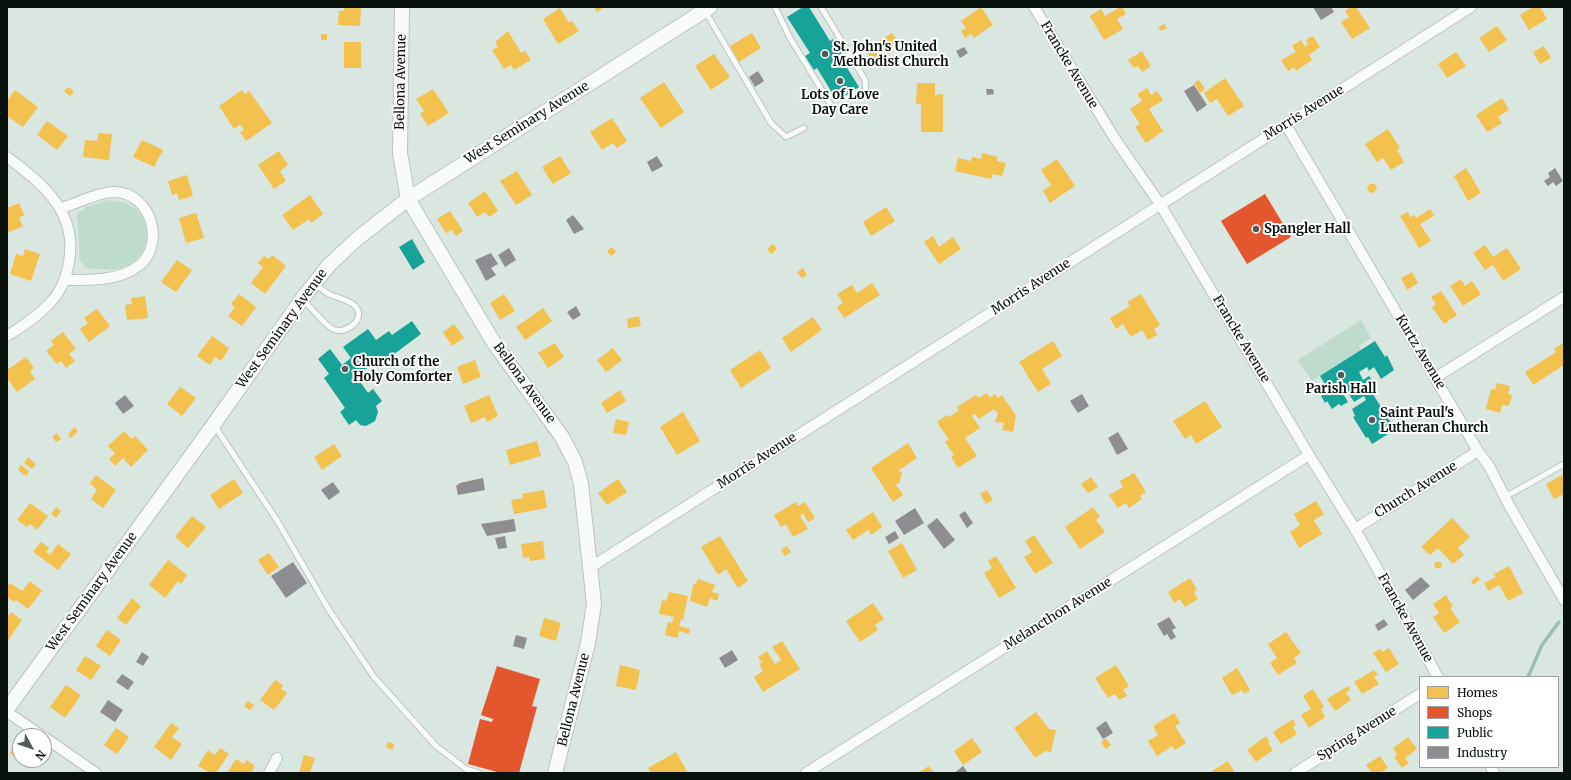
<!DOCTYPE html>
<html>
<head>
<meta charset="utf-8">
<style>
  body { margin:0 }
  #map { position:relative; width:1571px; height:780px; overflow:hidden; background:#dae6e0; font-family:Merriweather,serif }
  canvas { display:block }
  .frame { position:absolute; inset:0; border:8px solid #09110d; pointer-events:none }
  .legend { position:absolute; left:1419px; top:676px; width:140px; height:92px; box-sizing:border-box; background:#fff; border:1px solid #9da09e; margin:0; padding:5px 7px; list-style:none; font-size:12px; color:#09110d }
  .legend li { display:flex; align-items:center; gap:8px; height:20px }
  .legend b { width:20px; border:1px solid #9da09e }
  .north { position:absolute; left:12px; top:728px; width:40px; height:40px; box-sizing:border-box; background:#fff; border:1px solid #9da09e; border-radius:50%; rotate:130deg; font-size:11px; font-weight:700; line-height:16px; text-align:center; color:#09110d }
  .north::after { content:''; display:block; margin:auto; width:14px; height:18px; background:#525c57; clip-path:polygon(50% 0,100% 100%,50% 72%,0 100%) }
</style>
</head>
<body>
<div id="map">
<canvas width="1571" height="780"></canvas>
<div class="frame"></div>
<ul class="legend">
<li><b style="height:11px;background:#f2c14e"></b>Homes</li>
<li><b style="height:11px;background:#e4572e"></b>Shops</li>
<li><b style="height:11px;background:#17a398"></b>Public</li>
<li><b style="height:11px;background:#8d8d92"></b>Industry</li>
</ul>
<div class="north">N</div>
</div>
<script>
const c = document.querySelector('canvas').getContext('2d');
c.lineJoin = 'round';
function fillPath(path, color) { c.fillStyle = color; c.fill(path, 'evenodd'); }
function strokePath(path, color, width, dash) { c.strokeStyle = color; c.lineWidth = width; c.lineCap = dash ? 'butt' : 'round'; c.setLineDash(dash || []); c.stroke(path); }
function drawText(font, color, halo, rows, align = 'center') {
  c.font = font + ' Merriweather,serif'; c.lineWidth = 4; c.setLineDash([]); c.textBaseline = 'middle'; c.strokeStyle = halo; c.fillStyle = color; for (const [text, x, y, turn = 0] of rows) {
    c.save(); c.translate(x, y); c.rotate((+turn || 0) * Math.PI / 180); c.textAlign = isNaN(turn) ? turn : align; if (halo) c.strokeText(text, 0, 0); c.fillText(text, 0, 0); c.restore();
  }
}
fillPath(new Path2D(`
  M109,200c8,1 17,2 24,7 22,16 17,51 -9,60 -11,4 -25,2 -37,1l-7,-7 -3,-47 9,-7z
  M1361,320l10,18 -12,8 2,4 -49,31 -14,-21z`), '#bddccd');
fillPath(new Path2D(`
  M344,7h17l-1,19 -22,-1 1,-14h5z
  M594,7h10l-7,5z
  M981,7l12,18 -19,13 -3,-4 -6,4 -4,-7 5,-3 -5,-7z
  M1120,7h2l4,7 -9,5 6,10 -19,11 -14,-24 11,-7 4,7z
  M1351,7h5l14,21 -18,11 -11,-17 8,-5 -4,-6z
  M1533,7h7l7,12 -18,11 -9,-15z
  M560,8l9,15 3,-2 7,10 -21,13 -15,-25z
  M1164,24l3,4 -6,3 -3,-4z
  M1497,26l10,14 -18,12 -10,-14z
  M508,31l13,22 4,-2 6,9 -17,10 -3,-5 -7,4 -12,-19 6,-3 -3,-5z
  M752,33l9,15 -22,14 -9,-16z
  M892,33l6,9 -14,9 3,4 -9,5 -3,-4 -4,3 -5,-10z
  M321,34h6v6h-6z
  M1313,36l7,11 -11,8 3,5 -16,11 -2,-4 -6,4 -7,-11 15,-8 -4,-6 9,-6 4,7 3,-3 -2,-4z
  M344,42h17v26h-17z
  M1544,46l7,12 -11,6 -7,-12z
  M1142,51l9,15 -9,6 -4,-6 -4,2 -6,-8z
  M1456,52l10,14 -19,12 -9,-14z
  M714,54l16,23 -19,13 -16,-24z
  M884,58l2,3 -6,4 -2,-3z
  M1225,78l19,28 -16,10 -11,-17 -7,4 -6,-10z
  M1199,80l6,9 -5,4 -6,-10z
  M664,82l20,30 -23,16 -21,-30z
  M917,83h18v12l8,-1v38h-22v-28h-5z
  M68,87l6,4 -4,5 -6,-5z
  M1147,88l4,7 6,-4 6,9 -14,9 14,22 -17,12 -11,-16 5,-3 -10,-15 12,-8 -5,-7z
  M433,89l16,24 -21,13 -8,-12 4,-3 -8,-12z
  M15,90l23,17 -15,20 -16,-11v-15z
  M242,90l3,4 4,-3 23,32 -26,18 -6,-9 4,-2 -4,-5 -6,4 -15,-23z
  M1502,98l7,12 -11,7 4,6 -15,9 -11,-17z
  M612,118l15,23 -10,7 -4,-5 -11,7 -12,-18z
  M47,121l21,15 -11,14 -20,-15z
  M1388,129l12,19 -3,2 7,12 -13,8 -8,-12 -6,4 -12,-18z
  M98,133l14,1 -3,26 -26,-3 2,-17 12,1z
  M142,140l21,10 -9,17 -21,-10z
  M279,151l9,14 -8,6 6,10 -12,8 -16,-24z
  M982,153l16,4 -1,4 9,2 -4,13 -9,-2 -2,5 -36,-8 3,-13 13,3 1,-4 9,2z
  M560,156l11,17 -18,11 -11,-17z
  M1057,159l18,27 -25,17 -7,-12 8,-6 -10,-15z
  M1466,168l15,25 -13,8 -14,-25z
  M517,171l15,24 -16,10 -16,-24z
  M187,175l6,21 -14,4 -2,-7 -5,2 -4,-14z
  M1370,184h5l2,5 -3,4 -5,-1 -2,-4z
  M485,191l13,20 -9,6 -4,-5 -8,5 -9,-14z
  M310,195l13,19 -12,9 -2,-4 -16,11 -11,-15z
  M19,203l5,12 -5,3 4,8 -16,7v-25z
  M886,207l9,14 -24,15 -8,-14z
  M1430,209l4,7 -14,8 11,17 -12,7 -19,-32 8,-4 2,5 4,-2 2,3z
  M450,211l13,20 -7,5 -4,-6 -6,3 -9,-14z
  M196,213l8,25 -18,5 -7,-25z
  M933,236l6,11 14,-10 8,12 -22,15 -15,-22z
  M773,244l4,5 -6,5 -4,-5z
  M1485,245l8,12 14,-9 14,21 -18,12 -10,-16 -8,5 -12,-17z
  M612,247l4,5 -5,4 -4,-5z
  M25,249l15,5 -9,27 -21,-7 6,-20 7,2z
  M272,255l14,11 -21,28 -14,-11 12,-16 -5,-4 6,-7 5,3z
  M177,260l15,10 -16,22 -15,-10z
  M803,268l4,7 -5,3 -5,-6z
  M1412,272l6,11 -11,7 -6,-12z
  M1461,279l4,7 7,-5 9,13 -18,12 -13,-20z
  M872,283l8,12 -36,23 -7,-11 6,-4 -6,-9 15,-9 5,8z
  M1441,291l16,24 -13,9 -12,-17 4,-3 -5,-7z
  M239,294l17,13 -14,19 -14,-10 7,-9 -4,-3z
  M504,294l11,17 -15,9 -10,-17z
  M1141,294l19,31 -6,4 3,6 -9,5 -6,-10 -11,7 -8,-13 -7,5 -6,-11 20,-12 -3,-4z
  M145,296l3,22 -21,2 -2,-15 7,-1 -1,-6z
  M543,308l9,13 -27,19 -9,-13z
  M97,309l13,17 -21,16 -9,-13 8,-6 -4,-5z
  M639,316l2,10 -13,2 -1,-9z
  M813,317l9,13 -31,22 -9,-14z
  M454,324l10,14 -12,8 -9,-14z
  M63,332l13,17 -7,5 6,7 -9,7 -5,-7 -4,3 -11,-13 8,-6 -3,-4z
  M212,336l17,12 -8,13 -6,-4 -5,8 -13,-9z
  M1053,341l9,15 -20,13 9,15 -13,8 -19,-30z
  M555,343l9,14 -16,11 -10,-15z
  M1563,343l1,22 -31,20 -8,-13 31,-20 -2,-3z
  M613,348l9,12 -16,12 -9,-12z
  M760,350l11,18 -30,20 -11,-18z
  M26,357l8,11 -4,3 5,8 -18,13 -10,-14v-8z
  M475,360l6,17 -18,7 -6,-17z
  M1497,383l13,3 -2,8 4,1 -3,11 -7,-1 -2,8 -14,-4 5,-20 4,1z
  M180,387l16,11 -14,18 -15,-12z
  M620,390l6,11 -19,12 -6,-10z
  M987,393l3,5 5,-4 3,4 4,-3 14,21 -3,16 -11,-2 2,-7 -9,-1 3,-8 -4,-5 -15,10 -4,-5 -3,2 8,12 -15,10 12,18 -19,12 -7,-11 3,-2 -9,-13 4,-2 -12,-18 10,-7 2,2 10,-7 -2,-3 19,-12 3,3z
  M489,395l9,21 -11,6 -2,-5 -14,6 -7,-17z
  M1205,401l17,26 -26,17 -5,-9 -6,4 -12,-18z
  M683,412l17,29 -23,14 -17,-28z
  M616,419l13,3 -3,13 -13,-2z
  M74,427l4,4 -7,7 -3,-3z
  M124,431l8,8 3,-3 13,14 -17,17 -8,-9 -8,8 -6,-7 6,-6 -7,-7z
  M57,433l4,6 -5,3 -4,-5z
  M537,441l4,15 -31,9 -4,-15z
  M908,443l9,15 -19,13 4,1 -3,12 -4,-1 8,12 -10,7 -22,-34z
  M334,444l8,12 -20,14 -8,-13z
  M28,457l8,7 -4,5 -8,-6z
  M21,465l8,6 -3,5 -8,-6z
  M1134,473l12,19 -6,4 2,3 -13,9 -3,-5 -8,5 -9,-13 14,-8 -3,-6z
  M1564,474v20l-10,5 -8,-15z
  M96,475l20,15 -13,18 -12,-9 6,-9 -7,-7z
  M1091,477l7,10 -10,6 -7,-9z
  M234,479l9,14 -24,16 -9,-14z
  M618,479l9,13 -20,13 -9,-12z
  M544,490l3,18 -33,6 -3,-14 12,-2 -1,-4z
  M987,490l6,10 -7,4 -6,-10z
  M1316,501l8,13 -10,6 8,14 -23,14 -9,-16 10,-7 -6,-11z
  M796,502l2,4 7,-4 10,16 -7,4 -5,-9 -3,3 8,13 -15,8 -7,-13 -5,3 -7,-12z
  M30,503l18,13 -11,14 -7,-6 -3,3 -10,-7z
  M56,507l5,4 -5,7 -5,-4z
  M1093,507l7,10 -4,3 9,12 -25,17 -15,-22z
  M873,512l9,15 -11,8 -3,-5 -15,10 -7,-10z
  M192,516l14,11 -18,21 -13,-11z
  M1452,518l18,19 -12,11 6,7 -11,9 -15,-16 -8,7 -9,-8z
  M1034,535l19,28 -18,11 -11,-17 8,-5 -7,-11z
  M720,536l28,45 -10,7 -12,-19 -8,6 -17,-28z
  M543,541l2,18 -15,2 -1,-4 -6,1 -2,-14z
  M41,542l8,6 -3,4 4,3 8,-11 13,10 -13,16 -25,-18z
  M902,543l15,27 -14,8 -15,-27z
  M787,546l4,6 -6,4 -4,-6z
  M269,553l10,14 -11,8 -10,-15z
  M996,556l20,32 -17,10 -15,-25 8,-5 -4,-7z
  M168,560l19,15 -6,9 -3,-3 -13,17 -16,-13z
  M1434.5 565a3.5 3.5 0 1 1 7 0a3.5 3.5 0 1 1-7 0Z
  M1509,566l14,27 -15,8 -9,-16 -11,6 -4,-8 12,-6 -2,-3z
  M1477,576l3,4 -7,5 -2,-4z
  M1190,578l7,12 -3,2 4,7 -13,8 -5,-8 -6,4 -6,-11z
  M698,579l17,6 -3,7 7,2 -2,7 -7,-3 -3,9 -17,-6 3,-15 1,-3 2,1z
  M30,581l12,10 -14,18 -12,-9 -2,2 -7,-5v-11l3,-3 12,8z
  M669,592l19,4 -5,24 -2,-1 -2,7 11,3 -1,5 -10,-3 -1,7 -13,-3 3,-13 4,1 2,-6 -15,-3 3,-14 4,1z
  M1446,595l7,11 -3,2 10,14 -16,11 -11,-16 6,-4 -6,-9z
  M132,598l9,8 -15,19 -9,-7z
  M873,603l11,16 -9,6 3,5 -18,12 -14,-21z
  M11,612l11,8 -15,22v-25z
  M544,618l17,5 -5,18 -17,-5z
  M107,630l14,10 -11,16 -14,-10z
  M1286,632l15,21 -7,5 3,5 -19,12 -8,-12 7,-5 -9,-14z
  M782,641l18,28 -37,23 -9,-15 9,-6 -4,-7 3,-2 -4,-5 9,-6 8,13 6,-4 -9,-13z
  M1389,648l10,16 -13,8 -13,-19 7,-4 2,3z
  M85,656l16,10 -10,14 -15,-10z
  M620,665l20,5 -4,20 -20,-4z
  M1116,665l13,21 -6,4 4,6 -8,4 -4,-6 -7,4 -13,-20z
  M1237,668l13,22 -6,4 -2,-4 -10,5 -10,-17z
  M1374,670l4,5 -4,2 5,7 -17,10 -8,-12z
  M275,680l8,5 -2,4 6,4 -13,17 -14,-10z
  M66,685l15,10 -16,23 -15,-11z
  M1348,686l2,4 -4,3 5,7 -16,11 -8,-12z
  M1313,689l11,18 -3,2 4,8 -16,11 -8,-13 10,-6 -8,-13z
  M248,701l6,4 -4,5 -6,-4z
  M1036,712l13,17 7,1 -5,22 -6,-1 -10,7 -21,-30z
  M1174,713l6,10 -5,3 11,17 -11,7 -3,-4 -15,10 -9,-15 10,-6 -5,-9z
  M1293,719l3,6 -3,2 4,7 -16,10 -8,-12z
  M171,723l8,5 -7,9 10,7 -11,16 -17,-13z
  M116,728l13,9 -12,17 -13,-9z
  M1266,736l4,6 -2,1 5,7 -17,12 -9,-12z
  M1408,737l9,12 -12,9 4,5 -7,5 -8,-11 3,-3 -4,-6z
  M972,738l10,14 -19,13 -9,-14z
  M1106,738l5,7 -5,4 -5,-7z
  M20,739v21h14l-5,7 -19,-14z
  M388,742l6,2 -1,6 -7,-3z
  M220,748l9,6 -13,19h-6l-12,-7 10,-16 7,5z
  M676,752l12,21h-37l-3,-5z
  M304,755l11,3 -5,15h-11z
  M1380,756l8,12 -8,5h-12l3,-1 -5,-7z
  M236,759l8,5 2,-4 9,6 -4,7h-24z
  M1228,761l7,12h-26z
  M929,766l5,7h-16z`), '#f2c14e');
fillPath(new Path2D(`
  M1265,194l26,43 -44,27 -26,-43z
  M497,666l43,13 -8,27 5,1 -18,66h-18l-33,-9 12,-45 12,3 1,-3 -12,-4z`), '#e4572e');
fillPath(new Path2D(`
  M803,7h6l21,34 3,-2 9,14 -3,2 20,32 -22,14 -20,-33 -3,2 -9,-14 5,-3 -23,-36z
  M412,239l13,23 -12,8 -14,-23z
  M412,321l9,13 -39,29 -2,-4 -24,17 12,17 5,-4 9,12 -6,5 2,6 -3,9 -9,5 -6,-1 -4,-5 -7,5 -9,-13 5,-4 -21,-30 5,-4 -11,-15 12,-10 12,16 9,-7 -8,-11 25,-18 8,11 13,-9 3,4z
  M1375,341l10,16 2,-2 7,15 -13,9 -7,-12 -5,4 -2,-4 -8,5 4,8 6,-4 8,11 -6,4 20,32 -2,1 4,7 -21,13 -4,-7 -2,1 -13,-21 2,-1 -3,-7 14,-9 -2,-4 -10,6 -11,-17 -4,2 9,15 -7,4 -2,-2 -7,5 -5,-8 -2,2 -4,-7 8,-5 -9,-15z`), '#17a398');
fillPath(new Path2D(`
  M1313,7h18l3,5 -13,8z
  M964,47l4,6 -8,5 -4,-7z
  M758,71l6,10 -9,6 -6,-10z
  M1194,85l13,20 -10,7 -13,-21z
  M986,89h7l1,5 -7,1z
  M657,156l6,10 -11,6 -5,-10z
  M1555,168l8,13 -7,5 -3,-4 -5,4 -4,-5 6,-4 -2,-4z
  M573,215l11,14 -10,5 -8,-14z
  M509,248l7,12 -11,7 -7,-12z
  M491,253l7,11 -7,4 5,7 -10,6 -11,-21z
  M576,306l5,9 -8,5 -6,-8z
  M1082,394l7,12 -11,7 -8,-12z
  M125,395l9,11 -11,8 -8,-11z
  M1118,432l10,17 -11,6 -9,-17z
  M483,478l2,12 -27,5 -2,-9 4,-3z
  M333,482l7,10 -11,8 -8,-10z
  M915,508l9,15 -20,12 -9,-14z
  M965,511l8,12 -6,5 -8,-13z
  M937,518l18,22 -11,9 -17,-23z
  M514,519l2,12 -29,5 -6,-12z
  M895,531l4,7 -10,6 -4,-7z
  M505,536l2,12 -9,1 -3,-11z
  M293,562l14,21 -21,15 -15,-22z
  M1421,577l9,9 -17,14 -8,-10z
  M1169,617l7,11 -4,2 4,7 -5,3 -4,-6 -3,2 -7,-12z
  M1384,619l4,6 -10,6 -3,-6z
  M516,635l11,3 -3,11 -11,-3z
  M732,650l6,10 -13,8 -6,-10z
  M142,652l7,5 -6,9 -7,-4z
  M122,674l12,8 -6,8 -12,-8z
  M108,700l15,10 -8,12 -15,-10z
  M1106,721l7,12 -10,6 -7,-11z
  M963,766l5,7h-14z`), '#8d8d92');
strokePath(new Path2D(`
  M1528,677l14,-32 17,-23`), '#98c0ad', 3.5);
const lane = new Path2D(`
  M775,7l15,31 44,72
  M821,7l44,73 1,11
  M705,11l66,112 15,14 18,-9
  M303,300c9,8 18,21 28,28 13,9 37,-9 24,-22 -7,-7 -19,-8 -28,-13 -4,-3 -8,-6 -12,-9
  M214,425l64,97 51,88 45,67 62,69 30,23 13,4
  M1505,497l59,-33`);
const street = new Path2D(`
  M1034,7l81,132 45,65 149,251 46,74 83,148
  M1286,125l192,326 11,15 21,41 54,93
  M7,157c36,27 71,55 62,105 -3,17 -8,30 -21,43 -12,13 -27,22 -41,31
  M61,208c17,-5 35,-15 52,-16 40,-1 55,58 21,77 -19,12 -47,11 -69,11
  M1435,378l129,-81
  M1355,529l123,-78
  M591,567l880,-560
  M7,712l35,24
  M44,737l52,36
  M1491,767l3,6
  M269,773l8,-15
  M806,773l503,-318
  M1295,773l125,-79`);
const secondary = new Path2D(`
  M402,7l-2,146 8,46 86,144 68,94 13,25 6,22 13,120 -6,39 -33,130
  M7,709l207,-285 88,-125 27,-34 29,-27 50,-39 302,-192`);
strokePath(lane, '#bac4bf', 7);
strokePath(street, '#bac4bf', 12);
strokePath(secondary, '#bac4bf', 16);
strokePath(lane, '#f9fbfa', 5);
strokePath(street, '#f9fbfa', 10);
strokePath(secondary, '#f9fbfa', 14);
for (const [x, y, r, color] of [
  [825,54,4,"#525c57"],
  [840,81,4,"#525c57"],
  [1256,229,4,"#525c57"],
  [345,369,4,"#525c57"],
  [1341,375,4,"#525c57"],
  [1372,420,4,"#525c57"]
]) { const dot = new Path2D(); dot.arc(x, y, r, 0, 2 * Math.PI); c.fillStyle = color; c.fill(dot); strokePath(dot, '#fff', 1.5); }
drawText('bold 13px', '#09110d', '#fff', [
  ["St. John's United",833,47],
  ["Methodist Church",833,62],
  ["Lots of Love",840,95,"center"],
  ["Day Care",840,110,"center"],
  ["Spangler Hall",1264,229],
  ["Church of the",353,362],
  ["Holy Comforter",353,377],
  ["Parish Hall",1341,389,"center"],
  ["Saint Paul's",1380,413],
  ["Lutheran Church",1380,428]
], 'left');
drawText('13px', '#09110d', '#fff', [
  ["Francke Avenue",1069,65,59],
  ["Bellona Avenue",401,82,-89],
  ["Morris Avenue",1304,113,-32],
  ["West Seminary Avenue",527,123,-32],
  ["Morris Avenue",1031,287,-33],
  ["West Seminary Avenue",282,329,-54],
  ["Francke Avenue",1241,339,59],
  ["Kurtz Avenue",1420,352,59],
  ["Bellona Avenue",524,383,54],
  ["Morris Avenue",757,461,-33],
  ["Church Avenue",1416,490,-32],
  ["West Seminary Avenue",92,592,-54],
  ["Melancthon Avenue",1058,614,-32],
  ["Francke Avenue",1405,618,61],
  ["Bellona Avenue",574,700,-76],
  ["Spring Avenue",1357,734,-32]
]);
</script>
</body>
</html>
